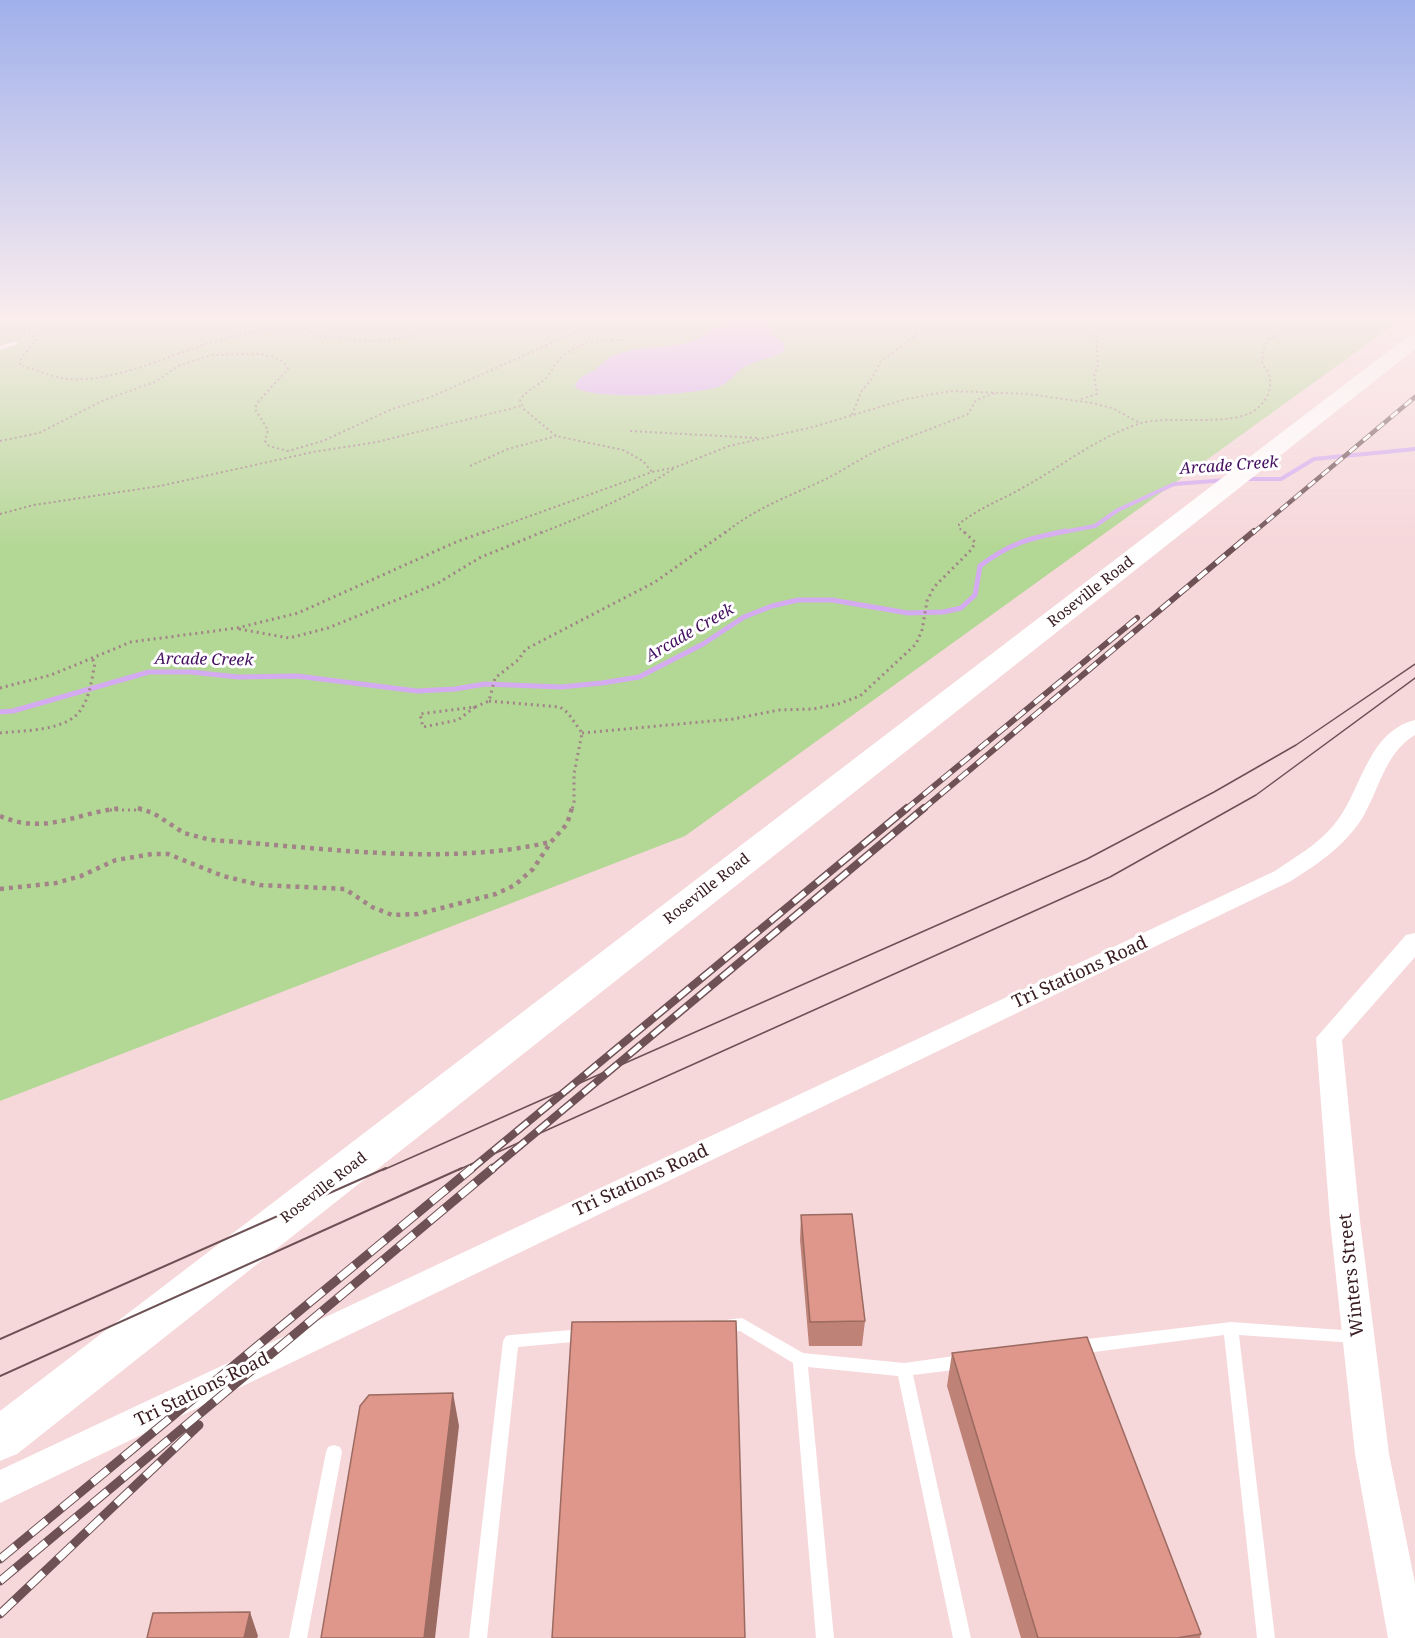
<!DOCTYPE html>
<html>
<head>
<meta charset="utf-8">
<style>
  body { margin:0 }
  canvas { display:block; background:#f6d7da }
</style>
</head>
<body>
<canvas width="1415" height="1638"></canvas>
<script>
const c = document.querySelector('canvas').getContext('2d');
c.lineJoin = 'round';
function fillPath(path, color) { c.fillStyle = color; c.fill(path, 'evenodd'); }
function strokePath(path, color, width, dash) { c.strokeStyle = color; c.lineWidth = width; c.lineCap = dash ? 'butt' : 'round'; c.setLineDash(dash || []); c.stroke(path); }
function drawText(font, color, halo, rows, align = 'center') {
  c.font = font + ' "Noto Serif",serif'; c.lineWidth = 6; c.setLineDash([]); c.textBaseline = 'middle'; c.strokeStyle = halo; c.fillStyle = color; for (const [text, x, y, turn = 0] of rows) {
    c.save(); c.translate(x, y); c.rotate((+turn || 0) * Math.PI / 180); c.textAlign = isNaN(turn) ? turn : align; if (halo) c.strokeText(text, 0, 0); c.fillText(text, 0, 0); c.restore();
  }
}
fillPath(new Path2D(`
  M0,319h1402l-717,517 -685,265z`), '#b3d794');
fillPath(new Path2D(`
  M732,319l34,2 3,2 3,11 12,10v7c-12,7 -26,9 -38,15 -10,5 -15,16 -26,20 -20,9 -130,15 -145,1 3,-11 11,-12 20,-17 5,-4 9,-9 14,-12 25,-14 57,-8 83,-17 15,-5 24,-17 40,-22z`), '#d4abf0');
strokePath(new Path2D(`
  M1243,479h38l33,-20 101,-10
  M1058,533l37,-7 23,-16 56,-26 53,-4`), '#d4abf0', 4);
strokePath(new Path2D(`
  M0,712l13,-1 136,-39h42l47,5 59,-1 120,15 38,-2 30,-5 76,3 41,-4 37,-6 64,-33 41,-27 28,-11 26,-6h34l76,13 35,-1 18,-4 14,-13 5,-29c30,-23 50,-28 86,-35`), '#d4abf0', 5);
strokePath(new Path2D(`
  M53,319c-9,3 -20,4 -25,13l9,8 -16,18 -1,7c15,5 32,12 48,14 42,4 98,-22 137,-35 32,-10 66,-16 99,-19l8,9 7,2c46,6 83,12 122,-17
  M623,340c-22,-1 -47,3 -63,19 -6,6 -9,14 -14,19 -9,9 -20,12 -26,22l4,9 32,27 67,14 20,11 9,11
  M1081,399l16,-5 -3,-20 4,-7 -3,-48
  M852,415l10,-25 9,-10 10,-19 33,-24 6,-18
  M630,431l128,7
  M0,441l39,-8 65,-33 51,-18 23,-16 33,-11 49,-1 14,3 9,5 5,7 -31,34 -2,6 13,21 -3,11 4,5 19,5 35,-10 69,-32 39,-12 152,-68 15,-10
  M470,466l38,-17 48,-13
  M0,514l34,-9 126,-19 153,-34 64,-10 144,-36
  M483,533l169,-61 24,-5 53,-21 84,-19 93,-28 45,-8 77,3 64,9 20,5 28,15
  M541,533c45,-18 91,-37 132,-64
  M725,533c30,-25 67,-38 101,-54 16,-8 32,-19 48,-27 30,-14 63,-25 94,-38l8,-14 19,-7
  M965,533l-6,-5v-4c21,-17 45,-25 67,-38 37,-21 71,-48 112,-62 29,-10 93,4 117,-14 16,-11 21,-32 7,-46 0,-36 17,-21 29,-45`), '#a28488', 2, [2, 3]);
strokePath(new Path2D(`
  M239,629l50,9 39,-10 110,-45 43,-26 64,-26
  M0,688l51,-13 80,-33 106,-14 61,-15 158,-71 31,-11
  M489,701l71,6 8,6 14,20 -8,41v28l-2,8
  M475,707l-17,13 -35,7 -3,-13z
  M475,707l14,-6 6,-23 23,-18 8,-11 129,-67 72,-51
  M0,733c24,-3 68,-1 82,-25 8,-13 10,-30 13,-45l-4,-6
  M582,733l151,-14 46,-9 34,-1 25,-5 22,-8 56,-52 6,-14 5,-29 7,-14 38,-38 3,-7 -12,-11
  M110,810h35`), '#a28488', 3, [2, 4]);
strokePath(new Path2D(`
  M138,808l15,5 31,20 27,7c107,7 235,27 339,2
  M0,816c46,20 77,-4 122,-8
  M0,889l56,-6 25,-7 35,-16 36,-6h16l55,22 37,9 85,4 27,18 20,8 26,-1 78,-20 19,-9 18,-16 18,-27 16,-18 5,-16`), '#a28488', 4.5, [4, 5]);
fillPath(new Path2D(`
  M15,341l3,2 -1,1 -17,6v-4z
  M742,1318l61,35 101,10 58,-8 5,2 3,5 -3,5 -5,2 -49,6 58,263h-18l-55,-262 -90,-9 26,271h-18l-23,-275 -53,-32 -18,1 -5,-1 -2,-5 2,-5z
  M1231,1322l125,9 5,1 3,5 -3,5 -5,1 -117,-8 36,303h-18l-33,-303 -145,19 -5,-2 -3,-5 3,-5 5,-2z
  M583,1329l5,1 2,5 -2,5 -5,1 -65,6 -31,291h-18l34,-297 3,-5 5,-1z
  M334,1445l6,2 2,5 -35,186h-18l37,-186 2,-5z`), '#fff');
fillPath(new Path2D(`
  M1415,720v15c-31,18 -36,57 -54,85 -18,27 -43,44 -70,61l-1291,622v-33l1275,-599c20,-14 42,-26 58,-45 29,-33 33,-94 82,-106z
  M1415,933v24l-73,83 18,181 29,233 26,129v55h-27l-33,-184 -25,-233 -14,-183 90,-103z`), '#fff');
fillPath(new Path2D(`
  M1415,334v15l-1398,1105 -17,7v-50l1408,-1075z`), '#fff');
strokePath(new Path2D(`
  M383,1170l704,-311 127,-67 82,-47 119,-81
  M458,1170l652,-293 146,-82 159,-117`), '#6e5155', 1.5);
strokePath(new Path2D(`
  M0,1339l386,-171
  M0,1376l462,-208`), '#6e5155', 2);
const railFar3 = new Path2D(`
  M1253,533l162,-136`);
const railFar2 = new Path2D(`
  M905,810l232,-192
  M922,810l332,-279`);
const railFar1 = new Path2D(`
  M470,1170l437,-362
  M491,1170l433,-362`);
const rail = new Path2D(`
  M0,1559l472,-391
  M0,1581l493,-413
  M0,1614l199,-189`);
strokePath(railFar3, '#6e5155', 4.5);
strokePath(railFar2, '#6e5155', 6);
strokePath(railFar1, '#6e5155', 8);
strokePath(rail, '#6e5155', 9);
strokePath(railFar3, '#fff', 3, [9]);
strokePath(railFar2, '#fff', 4, [12]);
strokePath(railFar1, '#fff', 5, [15]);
strokePath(rail, '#fff', 7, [20]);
fillPath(new Path2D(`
  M801,1215l64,106 -3,25h-53l-9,-106z
  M952,1353l249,281 -1,4h-179l-74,-252z`), '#bf8277');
fillPath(new Path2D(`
  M453,1393l6,33 -24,212h-11z
  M250,1612l8,24 -1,2h-13z`), '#9b6a61');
const building = new Path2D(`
  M852,1214l13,107 -55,1 -9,-107z
  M736,1321l9,317h-193l20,-316z
  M1087,1337l114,297 -24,4h-139l-86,-285z
  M453,1393l-29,245h-103l39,-232 9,-11z
  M250,1612l-6,26h-97l6,-25z`);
fillPath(building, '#de978a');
strokePath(building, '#9b6a61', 1.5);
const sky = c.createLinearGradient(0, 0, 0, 549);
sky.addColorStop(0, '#a0b0eb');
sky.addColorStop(0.58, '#fbedee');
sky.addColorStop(1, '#fbedee00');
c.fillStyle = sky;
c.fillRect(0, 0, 1415, 549);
drawText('15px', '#371b1f', '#fff', [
  ["Roseville Road",1091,592,-38],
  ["Roseville Road",707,889,-38],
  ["Roseville Road",324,1188,-38]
]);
drawText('italic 16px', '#450f60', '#fff', [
  ["Arcade Creek",1229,466,-4],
  ["Arcade Creek",690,633,-30],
  ["Arcade Creek",204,660,1]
]);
drawText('18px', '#371b1f', '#fff', [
  ["Tri Stations Road",1080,973,-25],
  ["Tri Stations Road",641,1181,-25],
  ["Winters Street",1352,1275,-96],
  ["Tri Stations Road",202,1390,-26]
]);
</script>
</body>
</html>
